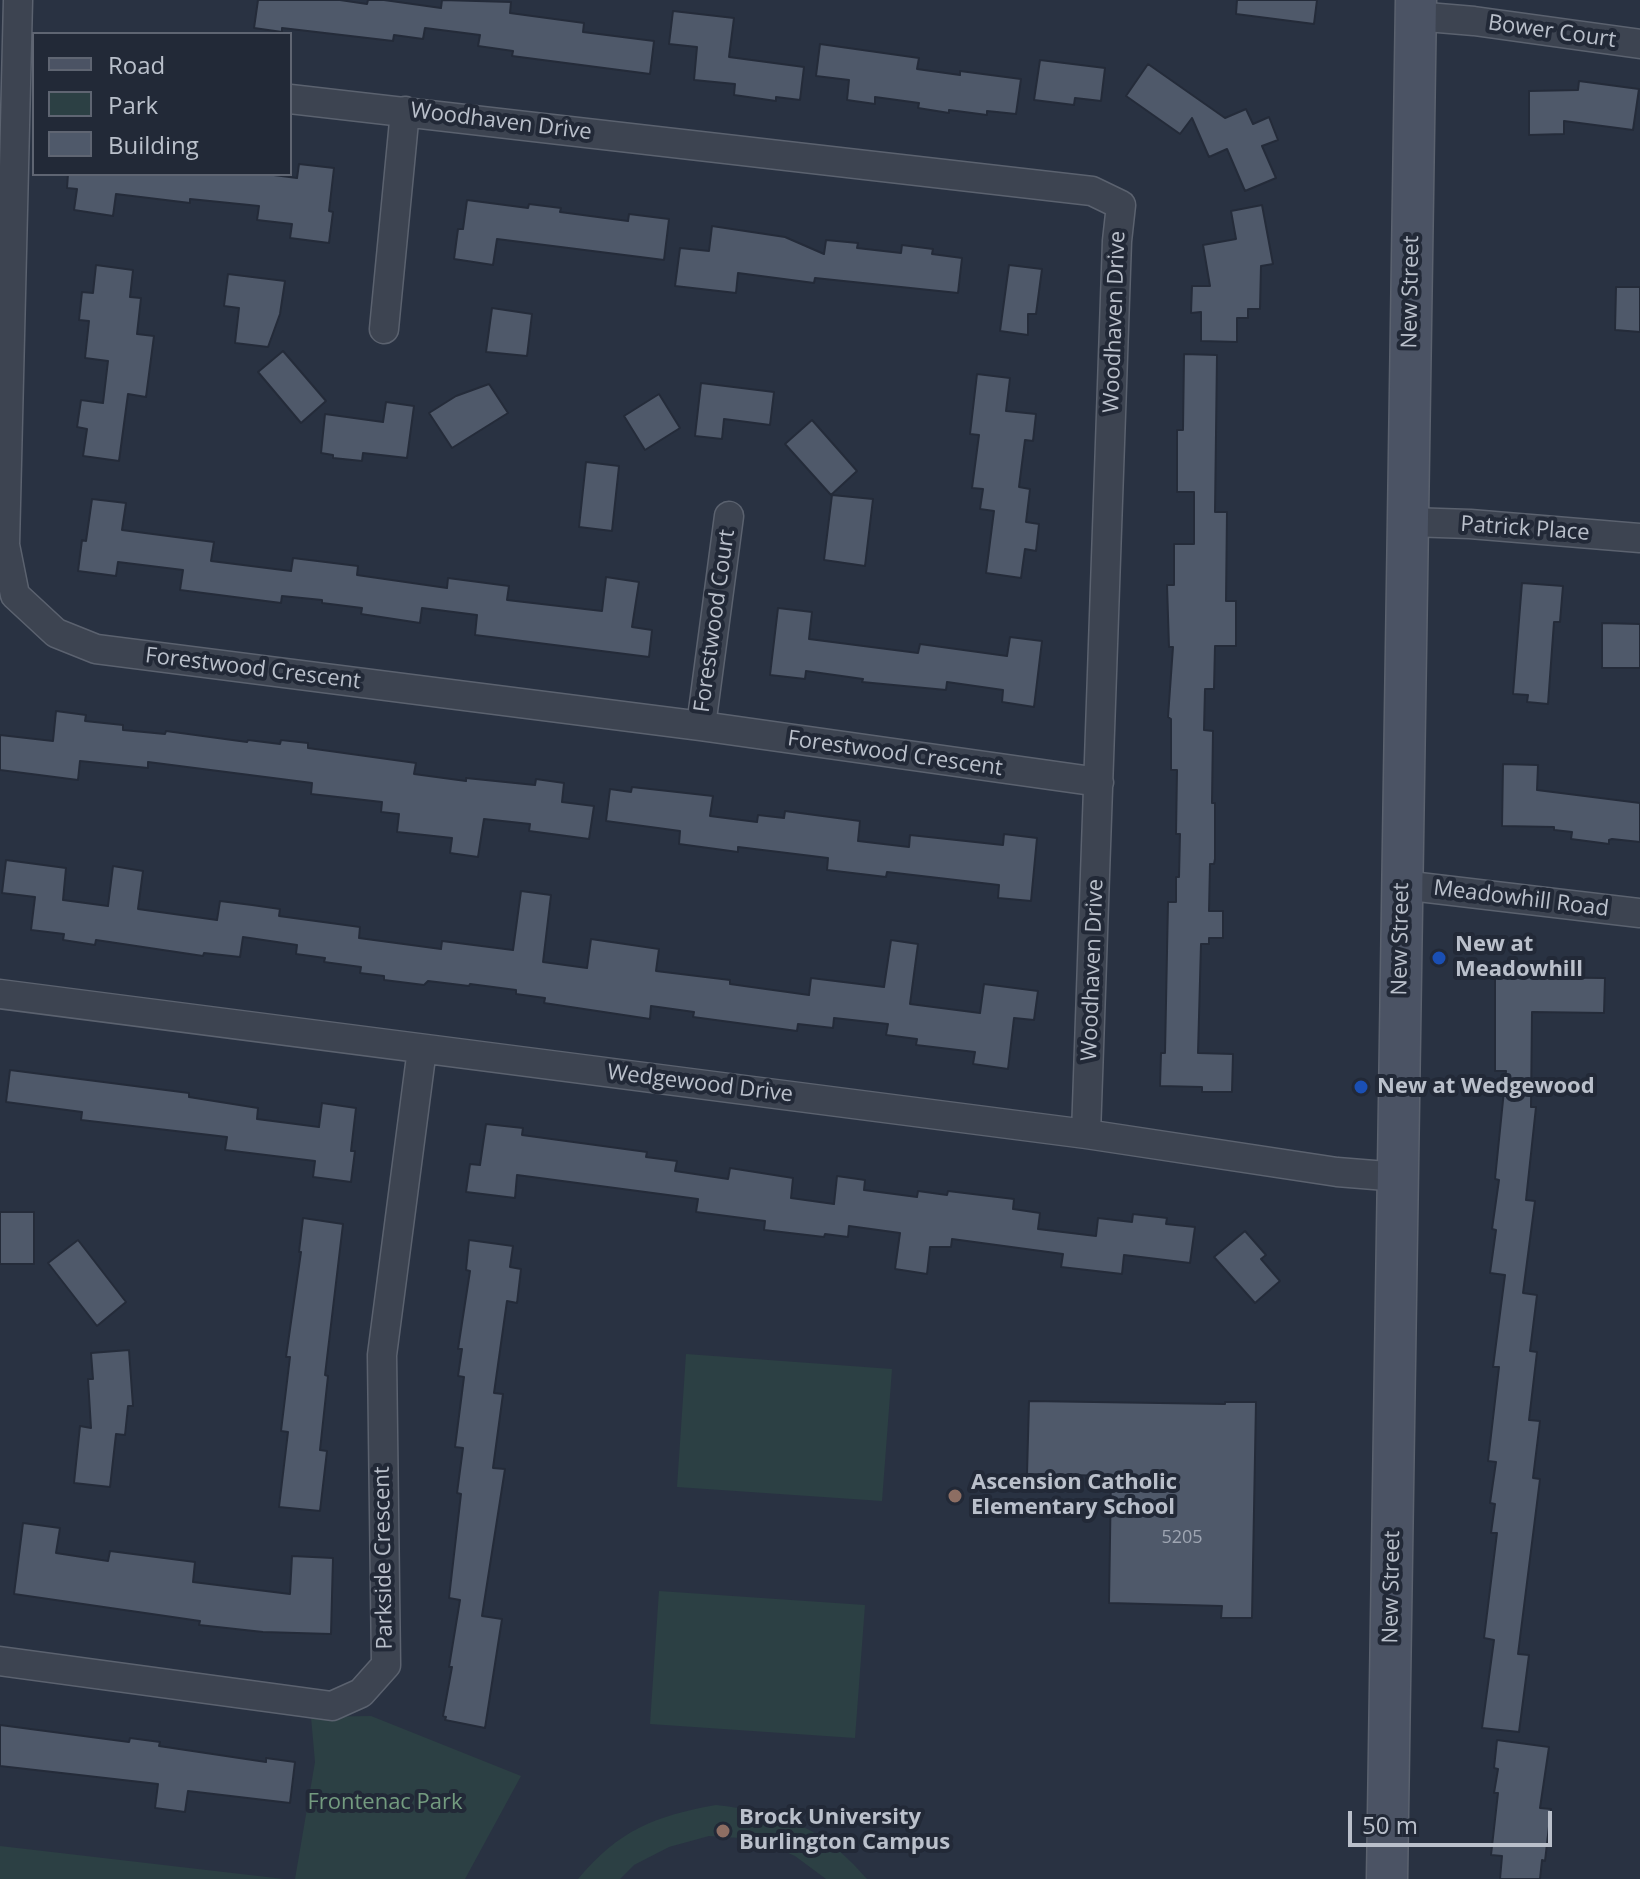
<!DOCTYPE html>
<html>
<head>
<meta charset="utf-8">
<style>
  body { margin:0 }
  #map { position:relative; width:1640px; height:1879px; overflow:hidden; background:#293242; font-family:"Open Sans",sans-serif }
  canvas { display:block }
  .legend { position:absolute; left:32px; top:32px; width:260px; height:144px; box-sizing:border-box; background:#222937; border:2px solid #5f6572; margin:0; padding:10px 14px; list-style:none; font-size:24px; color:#bac0cb }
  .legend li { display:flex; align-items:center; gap:16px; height:40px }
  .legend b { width:40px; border:2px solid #5f6572 }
  .scale { position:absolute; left:1348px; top:1811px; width:204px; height:36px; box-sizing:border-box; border:4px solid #bac0cb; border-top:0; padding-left:10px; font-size:24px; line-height:28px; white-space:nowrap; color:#bac0cb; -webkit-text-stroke:6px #222937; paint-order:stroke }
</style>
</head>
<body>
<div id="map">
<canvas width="1640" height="1879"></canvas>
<ul class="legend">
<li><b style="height:10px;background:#4b5364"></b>Road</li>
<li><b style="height:22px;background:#2c4044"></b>Park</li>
<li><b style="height:22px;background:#4f596a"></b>Building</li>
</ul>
<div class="scale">50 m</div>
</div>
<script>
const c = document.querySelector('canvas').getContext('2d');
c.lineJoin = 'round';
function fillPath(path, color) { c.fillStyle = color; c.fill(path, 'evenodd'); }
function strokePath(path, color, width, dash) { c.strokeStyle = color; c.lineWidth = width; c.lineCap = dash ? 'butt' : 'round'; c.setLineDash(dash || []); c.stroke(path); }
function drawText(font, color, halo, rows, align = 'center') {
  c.font = font + ' "Open Sans",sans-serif'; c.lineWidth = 8; c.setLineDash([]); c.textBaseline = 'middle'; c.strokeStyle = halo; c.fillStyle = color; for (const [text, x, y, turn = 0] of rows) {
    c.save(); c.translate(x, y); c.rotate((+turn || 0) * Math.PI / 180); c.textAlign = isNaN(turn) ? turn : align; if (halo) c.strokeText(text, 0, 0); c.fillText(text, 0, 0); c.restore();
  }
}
fillPath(new Path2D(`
  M686,1354l206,15 -10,132 -205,-14z
  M659,1591l206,14 -10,133 -205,-14z
  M371,1716l150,60 -56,103h-170l20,-117 -4,-45z
  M716,1805c68,8 105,21 151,74h-41l-31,-23 -39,-17 -47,-3 -40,11 -35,18 -14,14h-42c41,-49 77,-63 138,-74z
  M0,1846l284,33h-284z`), '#2c4044');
const building = new Path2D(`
  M258,0h82l27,4 1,-4h16l57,8 1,-8 69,2 -1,11 74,10 -1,9 71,9 -4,33 -138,-18 1,-5 -35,-5 2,-11 -55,-7 -2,11 -29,-4 -1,6 -111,-13v4l-28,-4z
  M1237,0h80l-3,24 -78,-10z
  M673,11l61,7 -5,39 75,10 -4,33 -24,-3v4l-42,-6 1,-11 -41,-4 3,-33 -28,-3z
  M820,44l99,14 -2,11 43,6v-4l61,8 -5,35 -29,-3v4l-38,-5v3l-31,-5 1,-5 -44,-6v7l-28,-4 2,-20 -33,-4z
  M1040,60l65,8 -4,33 -26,-3 -1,7 -40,-5z
  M1148,64l77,54 21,-9 7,15 16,-7 9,23 -16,6 14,32 -31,13 -18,-42 -18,8 -17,-39 -12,16 -54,-38z
  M1579,81l60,8 -6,41 -69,-9v13l-35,1v-44l49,-1z
  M299,164l35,4 -5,43 4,1 -4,31 -39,-5 2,-14 -35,-4 2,-14 -69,-7v4l-74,-9 -3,22 -39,-6 3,-21 -10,-1 1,-14h198l31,4z
  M467,200l61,8 1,-4 32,4 -1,4 68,9 1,-7 40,5 -5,41 -167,-21 -4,26 -39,-6 4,-30h5z
  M1262,205l11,59 -12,2 -1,43h-12v9h-11v24l-36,-1v-29l-10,1 1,-27h18l-7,-41 33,-6 -5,-28z
  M712,226l73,11 39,17 2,-14 32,3 -1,5 44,5 1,-8 31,4 -1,5 30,4 -4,35 -143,-15 -1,5 -76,-10 -2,20 -61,-7 5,-38 29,3z
  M96,265l37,5 -3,27 11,1 -4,36 17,2 -8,61 -18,-3 -9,67 -36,-5 4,-27 -10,-2 4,-27 22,3 5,-42 -23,-3 4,-37 -10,-1 3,-28 11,1z
  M1009,265l33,4 -6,45h-8v21l-28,-4z
  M228,274l57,7 -5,33 -12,33 -33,-4 4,-35 -15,-2z
  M1616,287h24v45l-25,-2z
  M492,308l40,6 -5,42 -41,-4z
  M283,351l43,50 -25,22 -43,-51z
  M1184,354l33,1 -2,157h12l-1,89h10v45h-21l-1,43h-9l-1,41 9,1 -1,72h3v56l-1,5h-4l-1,47h14v27h-14v6h-8l-3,109 35,1 -1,38h-30v-5l-42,-1 1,-33h4l3,-151h8v-25h3l1,-43h-4l1,-64h-6v-51l-3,-2 5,-70h-4l-2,-62h7v-41h20v-52h-17v-62h6z
  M977,374l33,4 -4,33 30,3 -3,27 -8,-1 -6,47 11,2 -4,33 13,2 -3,27 -11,-2 -4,29 -35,-5 8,-62 -14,-2 3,-20 -11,-1 7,-53 -9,-1z
  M701,383l73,9 -4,33 -46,-6 -2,20 -27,-3z
  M489,384l19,29 -56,35 -23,-35 27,-17z
  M659,394l21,34 -35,22 -21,-34z
  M386,402l28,4 -7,52 -44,-5 -1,8 -29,-3v-3l-12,-2 4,-39 58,8z
  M812,420l45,51 -26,24 -46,-51z
  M586,462l33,4 -7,65 -33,-4z
  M832,495l41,4 -8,67 -41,-6z
  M92,499l34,4 -4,27 92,12 -3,19 80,10 2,-13 65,8 -1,9 90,13 1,-10 61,8 -2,14 95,11 4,-34 33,5 -7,45 20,3 -3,27 -174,-22 2,-20 -55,-7 -2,15 -59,-9 1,-6 -40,-5v-3l-40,-4 -1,7 -101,-13 3,-20 -65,-8 -2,14 -38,-5 4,-31 4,1z
  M1522,583l41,3 -3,36h-6l-6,82 -21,-2 1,-7 -15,-1z
  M778,608l34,4 -3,27 109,14 2,-9 87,12 3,-19 32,4 -8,66 -32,-5 1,-12 -56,-8 -1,8 -84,-8 1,-3 -57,-8 -1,8 -35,-4z
  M1602,623l38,1v44h-38z
  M56,711l30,4 -1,6 38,4v5l42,4 1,-3 81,11 1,-2 32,4 1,-4 27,3v5l108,15 -2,11 52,7v-3l69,7 1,-6 28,4 -2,19 32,4 -5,33 -60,-8 1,-7 -46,-5 -6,38 -28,-4 2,-15 -55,-6 2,-18 -18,-2 1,-10 -71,-8 1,-11 -164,-21v6l-68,-7 -2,19 -78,-10v-35l53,6z
  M1503,764l35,1 -1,25 103,13v39l-28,-3 -3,1v4l-38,-5 1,-7 -18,-2v-3l-52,-1z
  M632,787l81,9 -3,20 47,6 1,-7 26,3 1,-7 75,10 -2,20 51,6 1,-12 93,10 1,-11 33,4 -6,63 -33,-3 1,-13 -112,-13 -1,5 -59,-7 1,-12 -90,-11v5l-59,-8 1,-13 -74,-10 4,-32 21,3z
  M6,860l60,8 -3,32 45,6 5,-40 30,5 -5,38 79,11 3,-19 32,4 28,4 -1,7 81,11 -1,11 82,11 1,-8 71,9 8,-59 30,4 -8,67 44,6 4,-29 68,10 -3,22 74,9v4l79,11 2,-17 73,9 7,-47 27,4 -8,60 70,9 4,-29 54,7 -4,29 -20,-2 -6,51 -35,-5 2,-12 -59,-7 1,-6 -31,-4 2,-11 -54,-6 -1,10 -35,-4 -1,7 -104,-14 1,-5 -43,-6 -1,13 -106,-16 1,-5 -29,-4v-4l-46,-6 -1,2 -41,-5 -4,4 -40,-5v-4l-24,-3 1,-6 -37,-5 1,-4 -29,-4 1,-9 -54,-8 -3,20 -36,-4 -1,3 -107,-16 -1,5 -32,-5 1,-6 -33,-4 4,-33 -33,-4z
  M1509,977l96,1 -1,35 -72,-1 -1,95h5l-10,93 9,1 -12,92 14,2 -7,56 7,1 -8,68 11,1 -7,57 7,1 -22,175 11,1 -10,77 -37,-4 12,-88 -10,-2 13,-105h-6l4,-29 -5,-1 6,-41 -8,-1 11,-94h-6l12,-92 -15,-2 6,-43 -4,-1 7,-49 -4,-1 11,-108h-11v-93z
  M10,1070l179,23v4l69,11 -1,11 62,8 3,-24 34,5 -5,43h4l-4,31 -38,-5 2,-16 -90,-11 2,-13 -146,-17 1,-8 -76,-10z
  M486,1124l37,4 -1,7 125,17 -1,5 31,4 -2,10 53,8 2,-11 63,10 -2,20 43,6 3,-28 28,4 -1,10 53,7 1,-6 29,4 1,-4 66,8 -1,10 27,4 -2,16 58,7 2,-18 34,4 1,-8 34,4 -1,6 29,3 -5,36 -66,-8 -2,19 -61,-7 2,-13 -111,-15 -1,8h-21l-3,27 -32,-5 5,-36 -51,-7 -1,11 -23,-3 -1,3 -60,-7 1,-9 -69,-9 2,-13 -181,-24 -2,23 -49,-6 4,-28 10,1z
  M0,1212h34v52h-34z
  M303,1218l40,6 -18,151 3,1 -8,74 7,1 -7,60 -41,-4 9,-75 -7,-1 9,-74h-4l15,-105h-2z
  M1245,1231l21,24 -5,4 19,22 -25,22 -41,-46z
  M78,1240l48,62 -29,24 -49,-63z
  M469,1240l44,6 -3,21 11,2 -4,34 -10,-2 -13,92 9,1 -10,74 12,1 -23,147 20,3 -17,109 -40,-8 1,-3 -3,-1 9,-49h-3l11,-67 -11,-2 12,-104 -4,-1 6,-45 -8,-1 9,-70 -6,-1 4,-27h-4l12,-78 -4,-1z
  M129,1350l4,56h-5l-3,29 -9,-1 -6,53 -36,-4 6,-57 11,2 -3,-49h5l-2,-26z
  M1029,1401l196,3v-2h31l-4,216h-31l1,-12 -113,-3 2,-127 -84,-2z
  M23,1523l37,5 -4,25 52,8 2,-10 85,11 -2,20 97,12 2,-38 41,2 -2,76 -68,-2 -64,-7 1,-4 -186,-27z
  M0,1725l129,17 1,-4 30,4 -1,4 107,16v-4l29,4 -5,41 -102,-12 -3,21 -30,-4 3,-24 -158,-18z
  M1497,1740l52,7 -9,61 11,1 -6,52 -3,-1 -2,19h-40l2,-23 -11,-1 7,-62h-4l4,-24 -4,-1z`);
fillPath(building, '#4f596a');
strokePath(building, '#242b39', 2);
const minor = new Path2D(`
  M18,0l-13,545 10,50 41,38 40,16 605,77 398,56
  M1415,16l59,5 166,23
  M290,99l802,92 29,14 -4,36 -31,893
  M384,329l21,-218
  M1409,522l61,2 170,14
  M701,726l28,-210
  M1402,885l238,28
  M0,994l1086,140 251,38 62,5
  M0,1661l332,45 29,-13 25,-28 -4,-310 40,-306`);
const secondary = new Path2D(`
  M1387,1879l29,-1879`);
strokePath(minor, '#5b626f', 31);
strokePath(secondary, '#5b626f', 43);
strokePath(minor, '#3d4451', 28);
strokePath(secondary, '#4b5364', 40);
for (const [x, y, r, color] of [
  [1439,958,8,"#1a4fb4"],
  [1361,1087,8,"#1a4fb4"],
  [955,1496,8,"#8d6e63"],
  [723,1831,8,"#8d6e63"]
]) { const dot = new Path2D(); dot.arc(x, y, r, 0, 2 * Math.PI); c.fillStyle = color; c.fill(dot); strokePath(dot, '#222937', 3); }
drawText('18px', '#9fa6b3', null, [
  ["5205",1182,1538]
]);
drawText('22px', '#bac0cb', '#222937', [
  ["Bower Court",1552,32,8],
  ["Woodhaven Drive",501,122,7],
  ["New Street",1411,292,-89],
  ["Woodhaven Drive",1115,322,-88],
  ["Patrick Place",1525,529,4],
  ["Forestwood Court",715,621,-82],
  ["Forestwood Crescent",253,669,7],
  ["Forestwood Crescent",895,754,8],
  ["Meadowhill Road",1521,899,7],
  ["New Street",1401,939,-89],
  ["Woodhaven Drive",1093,970,-88],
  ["Wedgewood Drive",700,1084,7],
  ["Parkside Crescent",384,1558,-91],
  ["New Street",1392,1587,-89]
]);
drawText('bold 22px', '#bac0cb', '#222937', [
  ["New at",1455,945],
  ["Meadowhill",1455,970],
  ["New at Wedgewood",1377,1087],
  ["Ascension Catholic",971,1483],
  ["Elementary School",971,1508],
  ["Brock University",739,1818],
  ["Burlington Campus",739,1843]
], 'left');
drawText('22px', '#739b7f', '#222937', [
  ["Frontenac Park",385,1803]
]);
</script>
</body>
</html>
